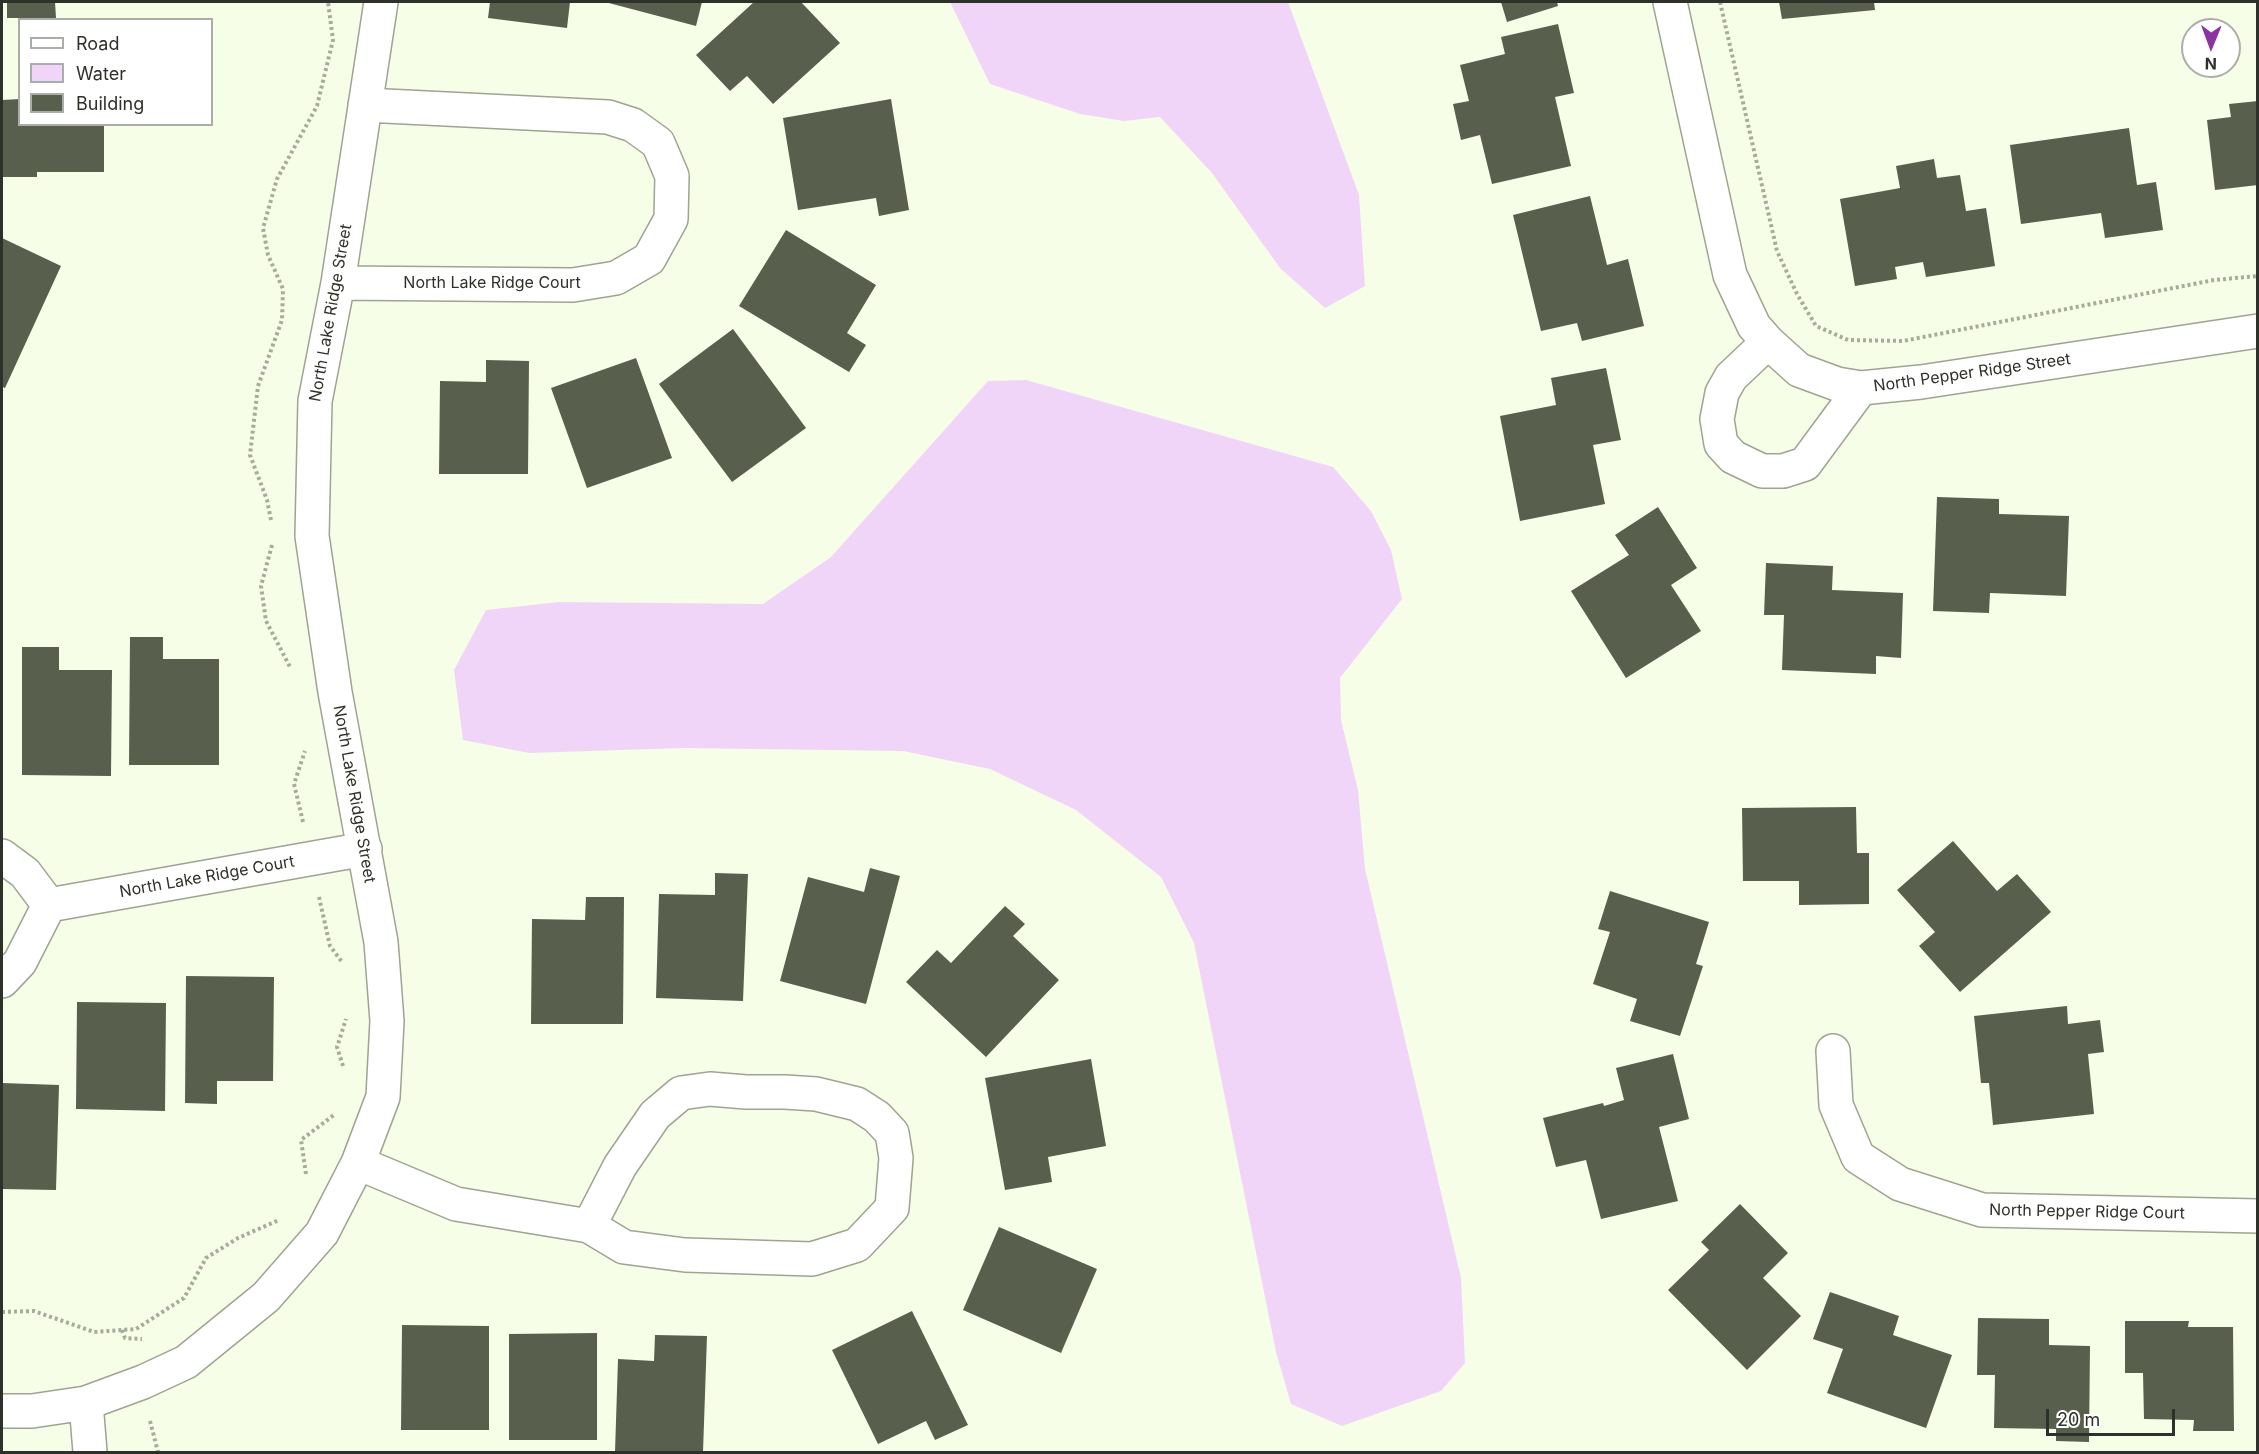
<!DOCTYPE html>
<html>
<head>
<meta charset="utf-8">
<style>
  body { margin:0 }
  #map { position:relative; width:2259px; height:1454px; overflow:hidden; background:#f6fee8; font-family:Inter,sans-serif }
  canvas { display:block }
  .frame { position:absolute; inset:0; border:3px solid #2e3129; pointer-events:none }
  .legend { position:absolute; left:18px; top:18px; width:195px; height:108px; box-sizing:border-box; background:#fff; border:2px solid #abada9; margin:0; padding:8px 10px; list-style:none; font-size:18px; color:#2e3129 }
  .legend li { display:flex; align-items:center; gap:12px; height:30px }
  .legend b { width:30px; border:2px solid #abada9 }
  .north { position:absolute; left:2181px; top:18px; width:60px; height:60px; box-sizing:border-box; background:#fff; border:2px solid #abada9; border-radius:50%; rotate:181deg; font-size:16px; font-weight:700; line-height:24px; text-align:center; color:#2e3129 }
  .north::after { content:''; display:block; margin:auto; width:21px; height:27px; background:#8b34a1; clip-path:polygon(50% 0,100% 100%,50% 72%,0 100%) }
  .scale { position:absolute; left:2046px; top:1409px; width:129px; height:27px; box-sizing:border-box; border:3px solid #2e3129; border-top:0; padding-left:8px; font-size:18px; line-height:21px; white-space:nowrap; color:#2e3129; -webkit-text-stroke:4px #fff; paint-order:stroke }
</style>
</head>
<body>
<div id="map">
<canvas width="2259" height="1454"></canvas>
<div class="frame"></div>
<ul class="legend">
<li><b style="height:8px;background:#fff"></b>Road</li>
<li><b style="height:16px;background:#f1d5f9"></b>Water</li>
<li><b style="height:16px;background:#585f4d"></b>Building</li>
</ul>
<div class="north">N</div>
<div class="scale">20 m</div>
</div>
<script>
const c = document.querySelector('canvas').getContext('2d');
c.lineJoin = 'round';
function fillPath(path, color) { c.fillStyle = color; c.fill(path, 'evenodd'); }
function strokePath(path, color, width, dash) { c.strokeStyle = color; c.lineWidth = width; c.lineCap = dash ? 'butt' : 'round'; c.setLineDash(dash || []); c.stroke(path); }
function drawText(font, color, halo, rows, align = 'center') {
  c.font = font + ' Inter,sans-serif'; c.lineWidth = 6; c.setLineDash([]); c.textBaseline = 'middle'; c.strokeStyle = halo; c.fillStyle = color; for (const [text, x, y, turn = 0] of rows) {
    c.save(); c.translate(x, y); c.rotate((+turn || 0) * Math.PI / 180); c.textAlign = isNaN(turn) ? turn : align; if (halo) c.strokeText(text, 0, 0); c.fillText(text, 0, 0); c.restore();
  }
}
fillPath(new Path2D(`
  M950,2h338l71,193 6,91 -40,22 -45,-40 -68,-95 -52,-56 -36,4 -44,-7 -90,-30z
  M1026,380l307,87 38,44 20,39 11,49 -62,79 1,42 17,70 7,79 96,409 4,85 -24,28 -99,35 -51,-22 -15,-52 -82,-409 -33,-66 -85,-67 -86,-41 -87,-18 -220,-3 -154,5 -66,-13 -9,-70 32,-60 73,-8 204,2 68,-47 157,-176z`), '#f1d5f9');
fillPath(new Path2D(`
  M7,2h48l1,16h-49z
  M490,2h80l-3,26 -79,-10z
  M605,2h97l-6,24z
  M754,2h47l39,41 -67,61 -26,-28 -17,15 -34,-36z
  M1501,2h56l1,4 -51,16z
  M1779,2h95l1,8 -93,9z
  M1558,24l16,69 -19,4 16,69 -79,18 -12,-49 -19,5 -8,-36 16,-3 -9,-36 45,-11 -4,-17z
  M20,99v25h84v48h-67v5h-35v-77z
  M891,99l18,111 -30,6 -3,-18 -78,12 -15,-92z
  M2258,101v84l-43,5 -8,-70 24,-3 -2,-13z
  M2129,128l8,57 19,-3 7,48 -58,8 -4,-25 -80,11 -11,-79z
  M1934,159l3,19 23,-3 6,36 20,-3 9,58 -69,11 -3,-15 -28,5 2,12 -42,7 -15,-87 60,-11 -4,-22z
  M1590,196l17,69 21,-6 16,67 -62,15 -5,-18 -36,8 -28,-116z
  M786,230l90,55 -29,48 19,12 -17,27 -110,-66z
  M2,238l59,28 -56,122 -3,-1z
  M733,329l73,99 -74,54 -73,-98z
  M636,358l36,100 -85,30 -36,-100z
  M486,360l43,1 -1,113h-89l1,-93 46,1z
  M1606,368l15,72 -28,5 12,59 -85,17 -20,-105 56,-11 -5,-27z
  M1937,497l62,2v15l70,2 -3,80 -76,-3 -1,20 -56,-2z
  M1658,507l39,61 -26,17 30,46 -75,47 -55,-87 58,-36 -14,-20z
  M1766,563l67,3 -1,24 71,3 -2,65 -25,-2v18l-94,-4 2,-55h-20z
  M130,637h33v22h56v106h-90z
  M22,647h37v23h53l-1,106 -89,-1z
  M1856,807l1,46h12v51l-70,1v-24h-56l-1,-73z
  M1953,841l44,50 20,-17 34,38 -91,80 -41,-46 16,-14 -38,-42z
  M870,868l30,8 -34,128 -86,-23 28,-104 56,15z
  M715,873l33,1 -5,127 -87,-3 3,-104 56,1z
  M1610,891l99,31 -13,42 7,2 -23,70 -50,-15 7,-22 -44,-15 17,-52 -12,-3z
  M586,897h38l-1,127h-92l1,-105 53,1z
  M1005,906l20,18 -12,12 46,44 -73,77 -80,-75 31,-32 14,13z
  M186,976l88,1 -1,104h-56v23l-32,-1z
  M77,1002l89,1 -1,108 -89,-2z
  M2067,1006l1,18 32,-4 4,32 -16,2 6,60 -101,11 -4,-42h-8l-7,-67z
  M1673,1054l16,65 -30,8 19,74 -77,18 -15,-59 -30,7 -13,-49 60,-15 1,3 20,-6 -8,-32z
  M1091,1059l15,87 -58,11 4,25 -47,8 -20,-112z
  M2,1083l57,2 -3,105 -54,-1z
  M1740,1204l48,49 -25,25 38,38 -54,54 -79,-80 41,-40 -8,-8z
  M999,1227l98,42 -36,84 -98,-43z
  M1830,1292l69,24 -6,19 59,20 -26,73 -99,-35 16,-44 -30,-10z
  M912,1311l56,114 -33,15 -9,-19 -48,23 -46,-94z
  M1978,1318l71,1v26l41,1 -1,96 -33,-1v-12l-62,-1 1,-53h-18z
  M2125,1321h64l-1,6h45l1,104h-41l1,-11 -50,-1 -1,-46h-18z
  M402,1325l87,1v104h-88z
  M597,1333v107h-88v-106z
  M655,1335l52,1 -4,116h-88l3,-93 36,2z`), '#585f4d');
const minor = new Path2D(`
  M1670,2l60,273 24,51 14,16 31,28 38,14 24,4 60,-6 337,-51
  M338,283l235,2 43,-7 33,-19 22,-40 1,-43 -14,-33 -25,-18 -25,-8 -243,-12
  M1768,342l-37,35 -9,16 -5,26 4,25 12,13 29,14h21l22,-7 56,-76
  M2,856l23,17 24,32 -29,57 -18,19
  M49,905l316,-56
  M1833,1051l3,54 22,52 42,27 82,26 276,6
  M710,1089l36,3h39l31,2 41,10 20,13 15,16 4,25 -4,50 -35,37 -45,14 -127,-4 -61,-8 -35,-21 31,-60 35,-51 26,-22z
  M358,1163l98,41 133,22
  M86,1403l4,49
  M2,1411h30l54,-8 57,-21 43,-20 80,-65 56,-64 36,-70 25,-66 4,-76 -6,-79 -46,-250 -23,-156 3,-135 23,-118 43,-281`);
strokePath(minor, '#9ea491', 36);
strokePath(new Path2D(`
  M1720,2l57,249 20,43 19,32 32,14 55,1 311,-61 44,-4
  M271,520l-4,-20 -17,-45 8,-69 24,-66 1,-31 -15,-34 -5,-27 14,-49 40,-73 16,-66 -5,-38
  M272,545l-11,41 5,35 24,46
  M303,822l-9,-38 11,-33
  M319,897l11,49 12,16
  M343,1066l-6,-19 9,-28
  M306,1174l-5,-34 33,-25
  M2,1312l32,-1 60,21 42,-3 48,-31 22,-40 32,-20 41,-18
  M122,1330l3,8 17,1
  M150,1421l8,31`), '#a6ac9b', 4, [3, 3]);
strokePath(minor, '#fff', 33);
drawText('16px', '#2e3129', '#fff', [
  ["North Lake Ridge Court",492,283],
  ["North Lake Ridge Street",331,313,-80],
  ["North Pepper Ridge Street",1972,373,-8],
  ["North Lake Ridge Street",354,794,80],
  ["North Lake Ridge Court",207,877,-10],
  ["North Pepper Ridge Court",2087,1212,1]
]);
</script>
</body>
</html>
